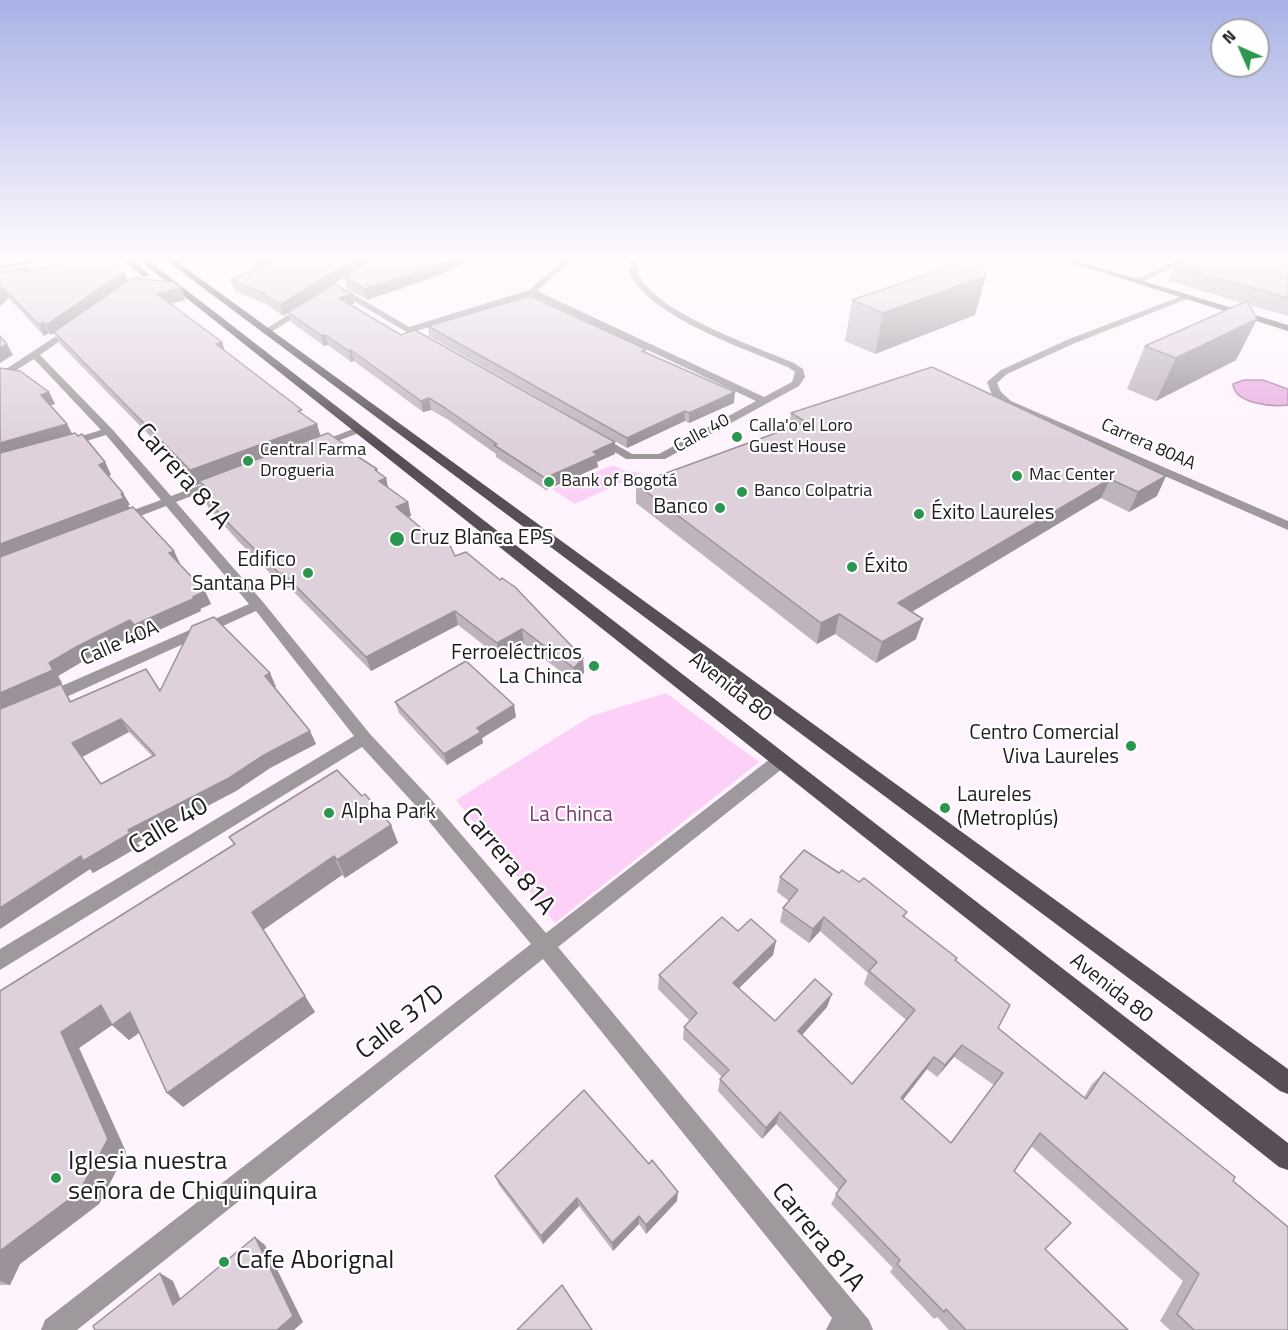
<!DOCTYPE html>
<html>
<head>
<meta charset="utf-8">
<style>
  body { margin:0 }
  #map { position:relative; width:1288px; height:1330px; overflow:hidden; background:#fff4fd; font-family:"Titillium Web",sans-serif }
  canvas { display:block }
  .north { position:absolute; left:1210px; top:18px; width:60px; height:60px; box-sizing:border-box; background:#fff; border:2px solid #a6a4a5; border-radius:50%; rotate:315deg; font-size:16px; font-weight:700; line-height:24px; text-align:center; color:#201b1f }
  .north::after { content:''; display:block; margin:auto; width:21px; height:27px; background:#2b964e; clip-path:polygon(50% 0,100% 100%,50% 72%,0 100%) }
</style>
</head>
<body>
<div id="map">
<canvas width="1288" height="1330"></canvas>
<div class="north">N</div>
</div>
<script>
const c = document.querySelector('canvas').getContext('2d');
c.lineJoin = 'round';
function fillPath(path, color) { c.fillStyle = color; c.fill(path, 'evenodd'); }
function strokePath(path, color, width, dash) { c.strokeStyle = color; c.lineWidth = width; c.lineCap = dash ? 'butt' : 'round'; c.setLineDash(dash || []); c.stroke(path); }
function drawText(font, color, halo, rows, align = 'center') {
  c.font = font + ' "Titillium Web",sans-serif'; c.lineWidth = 4.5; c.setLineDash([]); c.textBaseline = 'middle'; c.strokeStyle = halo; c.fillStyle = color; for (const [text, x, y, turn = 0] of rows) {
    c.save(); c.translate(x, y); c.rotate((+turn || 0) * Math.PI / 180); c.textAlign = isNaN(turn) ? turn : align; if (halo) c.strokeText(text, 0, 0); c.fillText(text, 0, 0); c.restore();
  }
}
fillPath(new Path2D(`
  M613,465l11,6 18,2 -67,31 -23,-15z
  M666,693l93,69 -204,161 -99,-123 135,-84z`), '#fdd0f8');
const water = new Path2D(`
  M1244,380h19l25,9v16c-15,2 -54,-1 -55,-21z`);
fillPath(water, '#e9afe2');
strokePath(water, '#ad83a8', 1.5);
fillPath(new Path2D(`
  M39,258h16l-55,12v-4z
  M178,258h10l-12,7h-6v-4z
  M566,258h8l-37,33 227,106 28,-15 3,-10 -7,-5c-43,-18 -134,-49 -157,-91 -3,-5 -1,-12 -1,-18h8c0,6 -2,13 1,18 21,38 115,70 155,87l9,6 2,8 -6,9 -134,73h-39l-32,-20 1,-2h8l29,17h27l97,-53 -225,-106 -115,36 14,8v4l-3,1 -95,-56 7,-2 70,41 120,-37z
  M1183,258h10l-53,25 -7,-2z
  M1185,295l7,2 -117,46 -68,31 -10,9 4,9 10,9 277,120v9l-285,-125 -11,-10 -5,-13 14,-12 68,-31z
  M305,304l4,3 -1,2 -40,25 -7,-2z
  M70,327l7,2 -37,26 72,74 59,67 44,-16h8v4l-47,18 87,100 107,132 59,63 117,136 229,-178 6,-1 6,1 2,5 -2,5 -229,182 311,373 4,10h-47l6,-12 -289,-359 -466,371h-36l4,-10 486,-376 -114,-137 -55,-60 -362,223v-21l354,-213 -98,-125 -203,92h-12l-2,-4 2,-4 208,-91 -83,-98 -41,16h-8l-2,-3 2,-3 44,-16 -55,-65 -36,11h-8v-4l39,-12 -67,-71 -34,21v-7z
  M360,426l5,3 -1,2 -42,16 -4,1 -5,-3z`), '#9f999e');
fillPath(new Path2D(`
  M1056,258h12l220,67v6z`), '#756d73');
fillPath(new Path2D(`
  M121,258h9l20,17 -7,2z
  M136,258h9l1143,885v27l-9,-3z
  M163,258h9l1116,811v25l-8,-3z`), '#574e56');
fillPath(new Path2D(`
  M252,258l191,16 -76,26 -21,-12 -2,-11 -13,9 21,8 2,10 -3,1 50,30 214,107v12l-18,8 1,5 -52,23 -50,-33v-3l-49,-35 -16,-9 -8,2 -69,-51 -3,1 -23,-17 -4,1 -33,-24 -3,-10 -5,4 -17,-12 -31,-13 -4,-11 27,-12h-3z
  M1288,258v58l-39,-11 8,14 -21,41 -80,41 -29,-12 18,-43 98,-43 -75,-22 7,-15z
  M28,267l1,3 99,11 53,7 4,12 -15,4 52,38 3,9 78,64 14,9 3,12 41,23 25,19 2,10 20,14 3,14 -3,1 47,39 128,102 1,15 -9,9 -51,-38 -25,13 -41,-32 -87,46 -82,-84 -3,2 -48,-48 -30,-34 -6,-13 2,-1 -4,-9 -5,2 -3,-7 -132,-135 -6,-11 -3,2 -2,-2 -5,3 -35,-38 -9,8v-33z
  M852,300l123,15 -100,39 -30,-13z
  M428,326l218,23v4l88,50 -45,20 -4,-2 -58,27 -198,-112z
  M932,367l225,129 -28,16 -28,-14 -189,114 4,27 -40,24 -41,-29 -18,10 -181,-141v-19l153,-56 2,-15z
  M0,368l20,3 29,21 6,12 -5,1 17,19 5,9h3l3,3 4,-2 23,28 6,13 -3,1 15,17 7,12h-2l2,4 3,-2 41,44 6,13 25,27 6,13 -11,5 1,2 -60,27 -3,-5 -53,27 -27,16 4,7 -5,3 4,-2 10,17 75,-32 14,22 32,-65 22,-9 56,56 6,14h-1l35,44 6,13 -46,24 -34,23 -99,52 3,3 -47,27 -3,-4 -90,60zM129,732l24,25 -52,27 -19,-27z
  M395,702l121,15 -34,21 1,5 -36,22 -48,-52z
  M362,796l29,29 7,18 -53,35 -3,-3 -79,55 52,82 -132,95 -44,-74 -10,7 -17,-15 -33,23 47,104 -27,52 -79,60 -10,21h-10v-294l234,-146 -5,-8z
  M839,873l20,9 48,30 -3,5 51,43 43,68 86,69 8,-13 12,-12 129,109 55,149h-118l-10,-9 23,-40 -152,-135 -17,25 31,78 83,81h-179l-12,-13 -3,2 -44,-47 3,-4 -62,-64 8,-14 -63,-66 -14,15 -44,-48 2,-12 2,-2 -39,-38 1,-12 6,-6 -32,-32 1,-14 79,-44 38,10 -3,14 -34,33 36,33 52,-14 -25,28 50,49 54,-64 -42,-36 4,-11 -48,-42 -11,12 -29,-21 3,-14 6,-7 -12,-9 3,-15zM954,1057l40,28 -43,58 -48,-43 24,-31 10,8z
  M495,1176l182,25 -31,33 -7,-10 -26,27 -34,-45 -36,38 -44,-59z`), '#bfb4bd');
fillPath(new Path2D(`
  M356,258h19l-92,58 -3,-11z
  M453,258h19l-29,16 -76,26 -2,-11z
  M124,272l4,10 -77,53 -5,-10z
  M986,276l-11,39 -100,39 8,-41z
  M3,288l6,10 -9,8v-15z
  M181,288l4,12 -24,6 -4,-12z
  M352,294l2,10 -13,4 -2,-10z
  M1257,319l-21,41 -80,41 20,-43z
  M43,322l6,11 -5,3 -5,-11z
  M325,335l3,10 -4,1 -2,-10z
  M222,342l4,13 -10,-11z
  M7,344l6,11 -13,8v-15z
  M351,350l3,11 -3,1 -2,-11z
  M49,392l6,12 -8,2 -6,-11z
  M735,392l-1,11 -45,20v-10z
  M429,398l2,12 -8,2 -2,-11z
  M685,411v10l-58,27v-10z
  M67,424l6,12 -73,21v-14z
  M317,424l4,14 -122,43 1,3 -5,2 -7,-15z
  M615,442v12l-18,8 1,5 -52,23 -1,-12 48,-26z
  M105,462l6,13 -6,2 -6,-12z
  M377,469l3,12 6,-3 3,14 -7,3 -7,-25z
  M1166,476l-9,20 -28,16 9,-20z
  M1110,479l-9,19 -208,125 5,-20z
  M123,493l7,12h-2l3,5 -131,50v-16z
  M408,502l3,14 -11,5 -4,-14z
  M174,551l6,13 -5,2 -6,-13z
  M283,573l6,14 -3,2 -6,-15z
  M205,591l6,13 -11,5 1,2 -60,27 -7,-13z
  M455,611l3,14 -87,46 -5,-14z
  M839,614l-4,20 -18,10 4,-21z
  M923,619l-7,20 -40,24 6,-21z
  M130,620l8,13 -53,27 -27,16 4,7 -62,28v-18l76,-46z
  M522,629l2,15 -25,13 -2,-14z
  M583,658l1,15 -9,9 -1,-14z
  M270,673l6,14 -5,2 -6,-13z
  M514,705l2,12 -34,21 1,5 -36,22 -3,-11 33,-26z
  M121,719l8,13 -47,25 -10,-14z
  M310,731l6,13 -46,24 -34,23 -99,52 3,3 -47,27 -3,-4 -90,60v-21l81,-52 183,-101z
  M391,825l7,18 -53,35 -8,-18z
  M334,856l8,19 -79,55 -11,-18z
  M824,917l-4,14 -11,12 4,-14z
  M776,941l-3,14 -42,41 2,-13z
  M832,994l-5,13 -33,37 4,-13z
  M305,996l10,16 -132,95 -16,-14z
  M101,1005l17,16 -39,27 47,104 -27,52 -79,60 -10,21 -10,-4v-30l61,-219z
  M130,1012l16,16 -17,12 -17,-15z
  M962,1045l-8,12 -17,20 8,-12z
  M934,1057l-7,12 -32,41 6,-12z
  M780,1112l-4,12 -14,15 4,-11z
  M678,1192l-1,9 -31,33v-9z
  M577,1198l2,8 -36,38 -2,-8z
  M639,1216v8l-26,27 -1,-8z
  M255,1237l10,8 38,77 -9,8h-17z
  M160,1273l13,8 13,31 -13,-7z`), '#9b929a');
const building = new Path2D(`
  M61,258h45l18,14 -78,53 -3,-3 -4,3 -36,-37 -3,3v-18l28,-6 -5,4 35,-6z
  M254,258h102l-76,47 -17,-12 -32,-13 44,-19z
  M373,258h80l-11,6 -77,25 -21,-12z
  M975,258h3l8,18 -103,37 -31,-13z
  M1194,258h94v40l-113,-32z
  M132,278l41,4 8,6 -24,6 65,48 -6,2 86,66 -4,1 19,13 -129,47 1,-2 -135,-137z
  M334,284l18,10 -13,4 62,37 14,-5 200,112 -22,10 4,3 -52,23 -51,-33 3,-1 -52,-36 -16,-10 -8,3 -70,-51 -2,1 -24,-16 -3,1 -34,-24z
  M530,296l116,53 -4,2 93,41 -46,21 -4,-2 -58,27 -199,-112z
  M1247,301l10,18 -81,39 -31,-12z
  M0,336l7,8 -7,4z
  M932,367l234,109 -28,16 -28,-13 -212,124 25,16 -41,23 -43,-28 -18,9 -185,-139 170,-62 -15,-9z
  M0,368l20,3 29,21 -8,3 26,29 -67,19z
  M75,433l3,3 4,-2 23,28 -6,3 24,28 -2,1 3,4 -124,46v-91z
  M328,433l32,22 -3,1 20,13 -2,1 11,8 -7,3 29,21 -12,5 43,36 8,-4 8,17 11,-4 34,28 2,-2 13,9 68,71 -9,10 -52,-39 -25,14 -42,-32 -89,46 -83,-84 -3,1 -48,-47 -30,-33 8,-3 -11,-10z
  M133,507l41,44 -5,2 36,38 -12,6 2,1 -61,27 -4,-5 -54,27 -27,16 4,7 -53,23v-136z
  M214,617l56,56 -5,3 45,55 -46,24 -35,23 -101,52 2,3 -47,28 -2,-5 -81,52v-199l61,-25 9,18 76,-33 14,22 32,-65zM121,719l34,36 -54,29 -29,-41z
  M466,661l48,44 -37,23 4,4 -37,22 -49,-52z
  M337,770l25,26 3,-2 26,31 -54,35 -3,-4 -82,56 53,84 -138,97 -37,-81 -18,13 -11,-20 -40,27 47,107 -29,53 -79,59v-260l235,-147 -6,-7z
  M804,850l35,23 3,-3 17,12 5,-4 43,34 -4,4 54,42 -2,2 55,45 -12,23 88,71 18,-27 131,105 -2,4 55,46v103h-94l-17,-16 22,-40 -159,-141 -26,38 57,52 -26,26 83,81h-162l-20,-21 -2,3 -47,-48 3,-4 -64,-66 10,-13 -66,-69 -14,16 -46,-49 9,-9 -45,-43 13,-14 -38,-38 63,-58 16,14 13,-12 25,22 -43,42 42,38 40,-42 17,15 -34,37 54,53 63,-74 -46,-39 8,-9 -53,-45 -11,12 -30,-21 15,-18 -18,-13zM962,1045l41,28 -52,70 -50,-45 33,-41 11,8z
  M584,1090l65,74 3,-4 26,32 -32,33 -7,-9 -27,27 -35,-45 -36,38 -46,-60z
  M255,1237l38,79 -16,14h-182l-2,-4 67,-53 13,32z
  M562,1285l30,45h-75z`);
fillPath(building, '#ded1dc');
strokePath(building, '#9b929a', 1.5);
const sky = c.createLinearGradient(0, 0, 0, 444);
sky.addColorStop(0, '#a8b2e6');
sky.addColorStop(0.58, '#fffafe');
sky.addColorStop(1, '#fffafe00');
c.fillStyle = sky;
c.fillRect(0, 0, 1288, 444);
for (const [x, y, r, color] of [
  [737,437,6,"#2b964e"],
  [248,461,6,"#2b964e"],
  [1017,476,6,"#2b964e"],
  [549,482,6,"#2b964e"],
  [742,492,6,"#2b964e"],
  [720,508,6,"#2b964e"],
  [919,514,6,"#2b964e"],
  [397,539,8,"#2b964e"],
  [852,567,6,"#2b964e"],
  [308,573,6,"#2b964e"],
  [594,666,6,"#2b964e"],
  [1131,746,6,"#2b964e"],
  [945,808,6,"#2b964e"],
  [329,813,6,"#2b964e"],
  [56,1178,6,"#2b964e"],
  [224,1262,6,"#2b964e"]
]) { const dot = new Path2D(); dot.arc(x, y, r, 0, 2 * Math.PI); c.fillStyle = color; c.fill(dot); strokePath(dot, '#fff', 2); }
drawText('18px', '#201b1f', '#fff', [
  ["Calla'o el Loro",749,427],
  ["Guest House",749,448],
  ["Central Farma",260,451],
  ["Drogueria",260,472],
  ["Mac Center",1029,476],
  ["Bank of Bogotá",561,482],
  ["Banco Colpatria",754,492]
], 'left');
drawText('18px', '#201b1f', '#fff', [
  ["Calle 40",702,434,-29],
  ["Carrera 80AA",1148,445,24]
]);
drawText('21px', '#201b1f', '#fff', [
  ["Banco",708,508,"right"],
  ["Éxito Laureles",931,514],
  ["Cruz Blanca EPS",410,539],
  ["Edifico",296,561,"right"],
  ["Santana PH",296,585,"right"],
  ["Éxito",864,567],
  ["Ferroeléctricos",582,654,"right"],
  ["La Chinca",582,678,"right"],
  ["Centro Comercial",1119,734,"right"],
  ["Viva Laureles",1119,758,"right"],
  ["Laureles",957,796],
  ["(Metroplús)",957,820],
  ["Alpha Park",341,813]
], 'left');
drawText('21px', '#201b1f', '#fff', [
  ["Calle 40A",120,644,-24],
  ["Avenida 80",730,688,38],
  ["Avenida 80",1111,989,38]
]);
drawText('21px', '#7c3877', '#fff', [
  ["La Chinca",571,816]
]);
drawText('26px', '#201b1f', '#fff', [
  ["Carrera 81A",182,477,49],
  ["Calle 40",169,827,-31],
  ["Carrera 81A",507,862,50],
  ["Calle 37D",401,1023,-38],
  ["Carrera 81A",817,1238,51]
]);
drawText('26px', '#201b1f', '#fff', [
  ["Iglesia nuestra",68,1163],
  ["señora de Chiquinquira",68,1193],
  ["Cafe Aborignal",236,1262]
], 'left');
</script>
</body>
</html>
